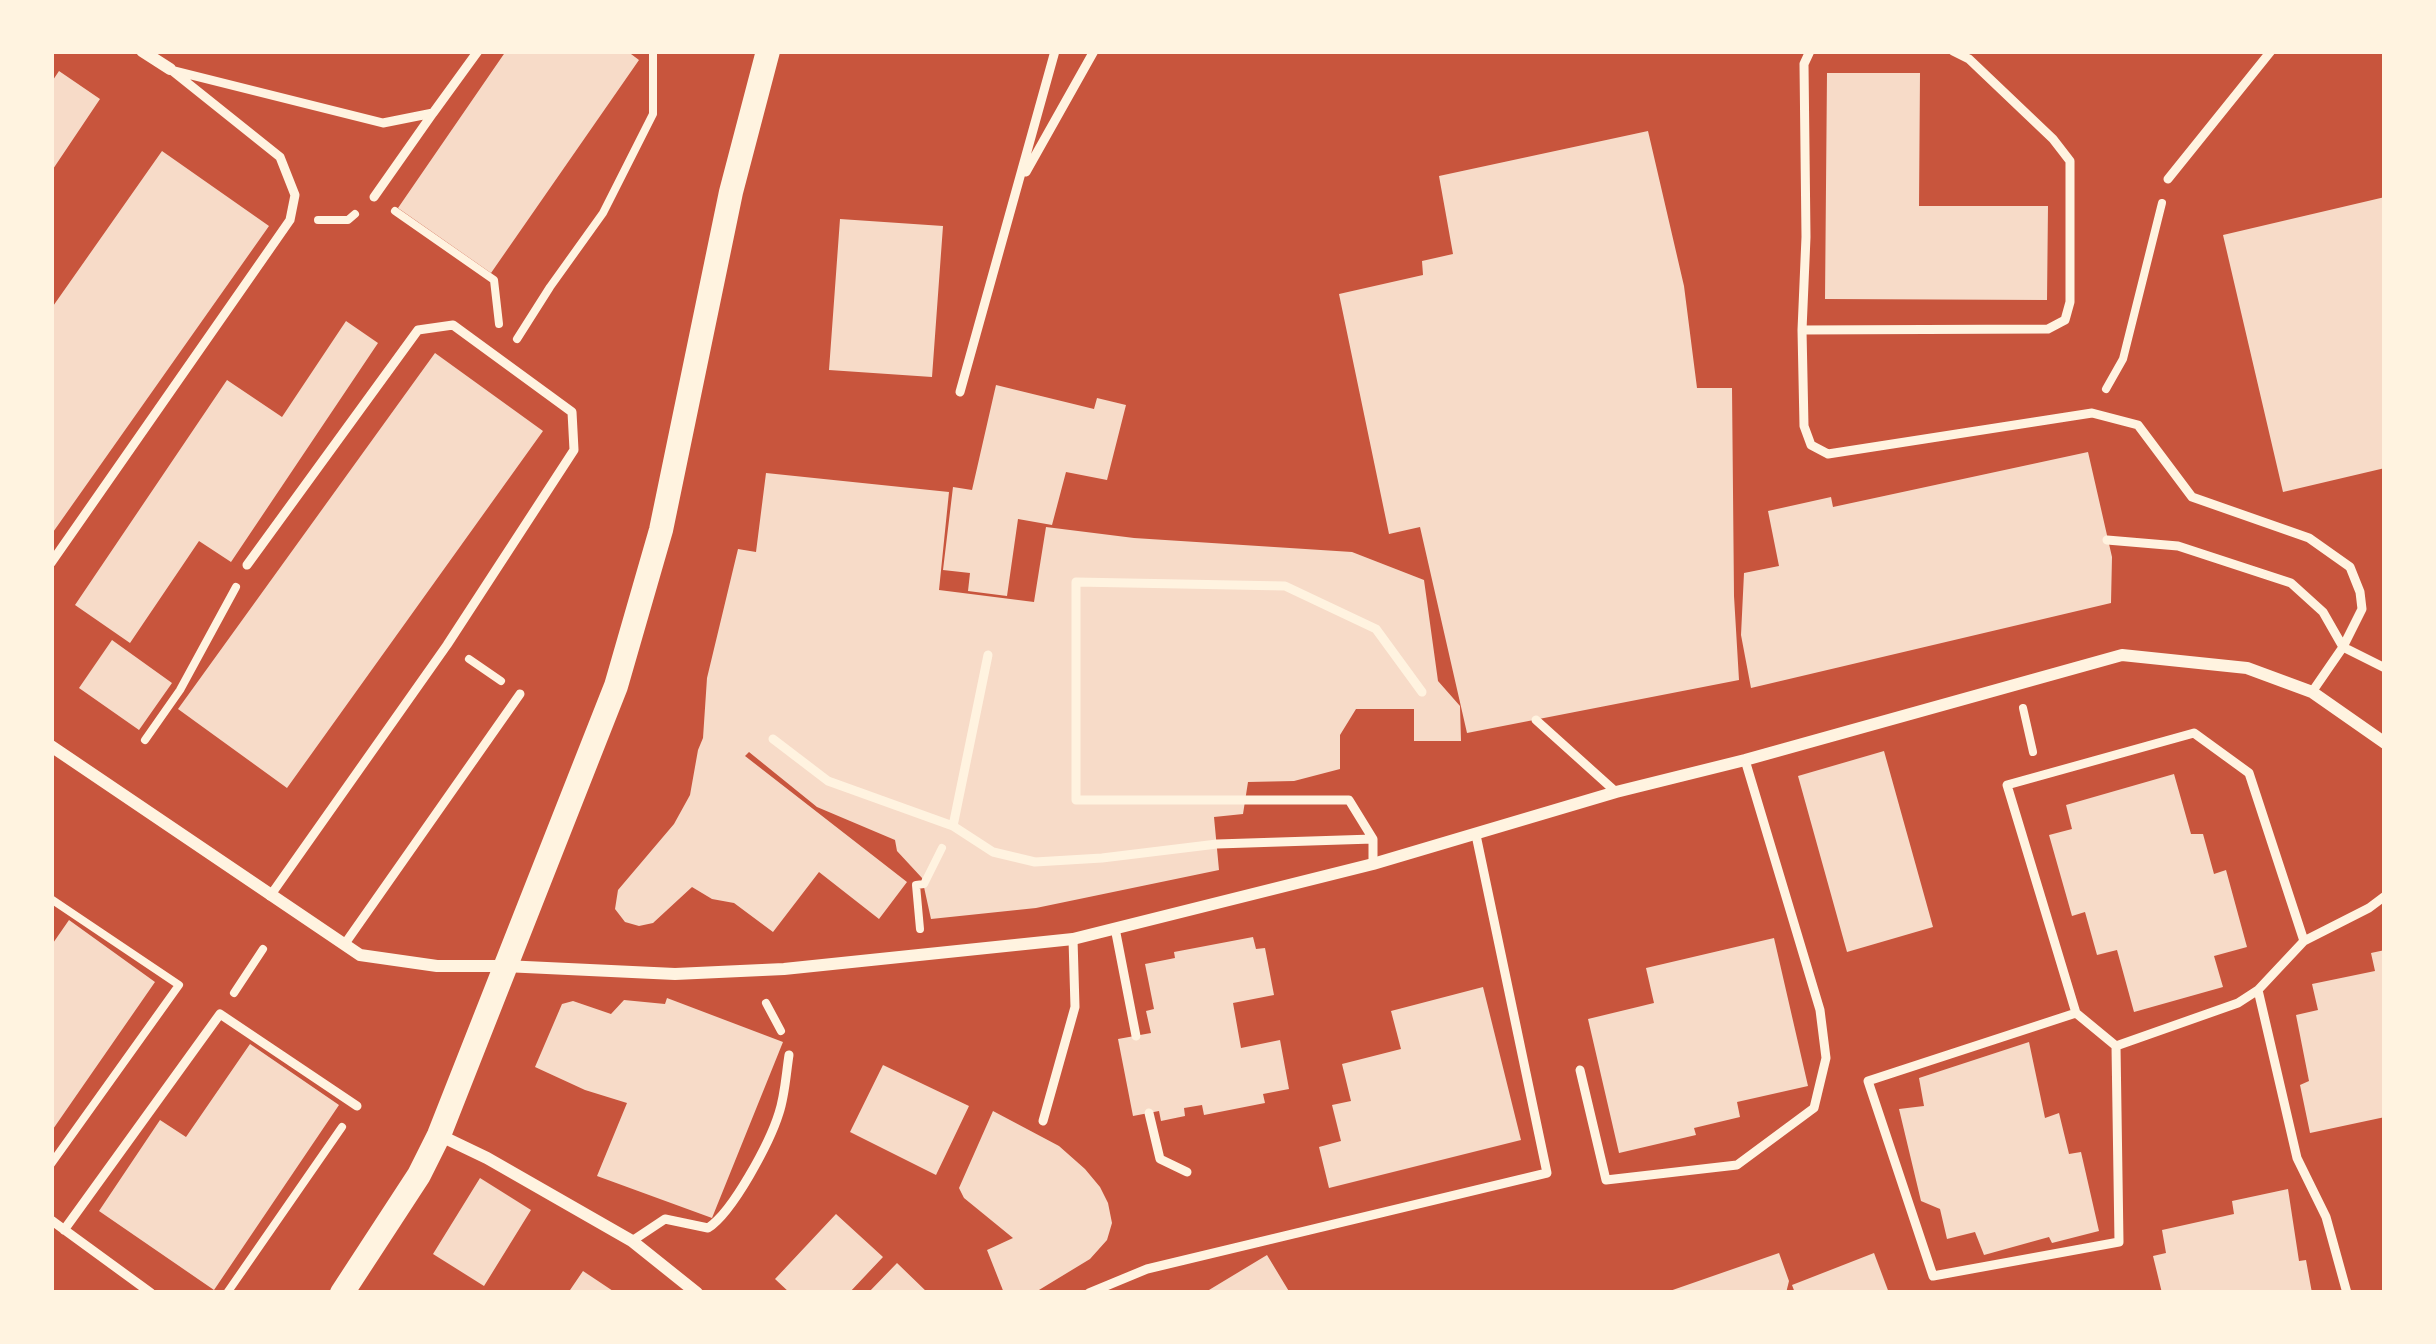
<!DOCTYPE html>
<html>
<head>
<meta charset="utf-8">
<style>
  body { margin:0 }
  #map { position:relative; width:2436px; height:1344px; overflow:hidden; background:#c8553d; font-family:"Source Sans 3",sans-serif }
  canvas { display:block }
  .frame { position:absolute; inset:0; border:54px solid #fff3e0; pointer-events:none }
</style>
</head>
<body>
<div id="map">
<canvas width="2436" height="1344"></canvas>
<div class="frame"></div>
</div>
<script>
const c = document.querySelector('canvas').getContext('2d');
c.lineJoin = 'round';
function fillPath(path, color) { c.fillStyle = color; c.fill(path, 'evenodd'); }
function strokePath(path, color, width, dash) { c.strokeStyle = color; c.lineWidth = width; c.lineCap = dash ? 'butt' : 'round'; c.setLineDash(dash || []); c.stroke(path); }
fillPath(new Path2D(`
  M506,51h121l12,9 -148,213 -93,-65z
  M59,71l41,28 -49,73v-89z
  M1827,73h93l-1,133h129l-1,94 -222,-1z
  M1648,131l36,155 13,102h35l2,208 5,84 -272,53 -47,-206 -31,7 -50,-240 84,-19 -1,-14 31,-7 -14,-78z
  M162,151l107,75 -218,309v-226z
  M2385,197v271l-102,24 -60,-257z
  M840,219l103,7 -11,151 -103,-7z
  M346,321l32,22 -147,219 -32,-21 -69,102 -55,-38 152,-225 55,37z
  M435,353l108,78 -256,357 -109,-79z
  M996,385l98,24 3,-11 29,7 -19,75 -41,-8 -14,53 -34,-6 -11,77 -39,-5 2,-18 -27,-3 10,-83 19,3z
  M2088,452l24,105 -1,46 -360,85 -10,-53 3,-62 35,-7 -11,-55 63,-14 2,10z
  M766,473l183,19 -10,98 95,12 12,-75 88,11 218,14 72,28 14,101 22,25 1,35h-47v-32h-58l-16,26v34l-46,12 -46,1 -5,32 -29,3 5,53 -183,38 -105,11 -9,-41 -25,-27 -2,-11 -78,-33 -68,-55 -4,4 162,126 -28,37 -60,-47 -46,60 -39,-29 -22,-4 -20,-12 -39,36 -14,3 -14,-4 -10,-13 3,-19 56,-66 16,-29 8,-45 5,-12 4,-60 31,-129 18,3z
  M112,640l60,43 -33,47 -60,-42z
  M1884,751l49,176 -86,25 -49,-176z
  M2174,774l17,60h12l11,40 12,-4 21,77 -33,9 9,31 -89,25 -17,-62 -20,5 -12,-43 -13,4 -23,-81 23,-6 -6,-24z
  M69,920l86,62 -104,150v-186z
  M1253,937l3,12 9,-1 9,47 -41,8 8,45 39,-8 9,49 -26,5 2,9 -61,12 -2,-10 -18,3 1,8 -24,5 -2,-10 -26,5 -15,-77 33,-6 -5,-22 8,-2 -9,-45 30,-6 -1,-6z
  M1774,938l34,148 -71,16 3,15 -46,11 2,7 -77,18 -31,-134 66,-16 -8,-35z
  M2385,950v167l-75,16 -10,-48 9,-4 -13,-66 22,-5 -6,-26 63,-13 -4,-18z
  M1483,987l38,153 -192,48 -10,-41 22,-6 -9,-36 19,-4 -9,-37 59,-15 -10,-38z
  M667,998l116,44 -71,176 -115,-42 30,-73 -42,-13 -50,-23 27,-63 11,-3 38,13 13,-14 41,4z
  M2029,1042l16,76 14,-5 10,41 12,-2 18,79 -47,12 -3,-6 -65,18 -9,-23 -28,7 -7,-30 -19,-8 -22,-92 25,-3 -5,-28z
  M250,1044l89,61 -125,185 -115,-79 61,-91 26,17z
  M883,1065l86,41 -33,69 -86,-43z
  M993,1111l66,35 26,23 15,18 8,16 4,20 -5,17 -17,19 -56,34h-30l-17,-43 26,-12 -49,-40 -5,-10z
  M480,1178l51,32 -47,76 -51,-32z
  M2288,1189l11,72 7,-1 6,33h-150l-9,-37 13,-3 -4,-23 72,-16 -2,-13z
  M836,1214l47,43 -34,36h-59l-15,-14z
  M1779,1253l10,28 -3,12h-122z
  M1874,1253l15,40h-94l-3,-8z
  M1267,1255l23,38h-86z
  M897,1263l31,30h-60z
  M583,1271l33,22h-48z`), '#f7dbc8');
strokePath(new Path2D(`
  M395,211l99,69 5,44
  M318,220h30l7,-6
  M517,339l33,-52 53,-74 50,-99v-63
  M2106,389l17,-30 39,-156
  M469,659l32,22
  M2023,708l10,44
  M145,740l35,-50 56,-103
  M51,899l128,86 -128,179
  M920,929l-4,-44 8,-1 18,-36
  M234,993l29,-44
  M766,1003l15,28
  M227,1293l115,-166`), '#fff3e0', 8);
strokePath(new Path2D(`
  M1810,51l-6,13 2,173 -4,93 2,96 7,19 17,9 264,-41 46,12 54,72 117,41 41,29 10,25 2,17 -19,38 -31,45
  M175,71l208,52 50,-10 45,-62
  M1026,172l68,-121
  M2168,179l103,-128
  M374,197l59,-84
  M1802,330l246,-1 17,-9 5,-18v-141l-17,-22 -84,-80 -16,-8
  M960,392l95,-341
  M2107,540l71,6 113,37 32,29 20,35 42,21
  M51,563l239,-343 5,-25 -15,-38 -110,-88
  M247,565l171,-235 35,-5 119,87 2,38 -127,195 -177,251
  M1536,720l80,72
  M773,739l55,42 125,45 40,26 42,10 67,-4 115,-14 156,-5v25
  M953,826l35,-171
  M1373,839l-24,-39h-273v-218l209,4 91,43 46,63
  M1115,928l21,108
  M344,945l176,-251
  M2076,1013l-208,68 65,195 186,-34 -3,-196 122,-43 20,-13
  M2116,1046l-40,-33 -69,-228 187,-52 55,40 55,168
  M1580,1070l26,110 131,-15 77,-57 12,-50 -6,-48 -75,-250
  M1149,1113l11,46 27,13
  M1043,1121l32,-114 -2,-68
  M51,1220l100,73
  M64,1230l156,-216 137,92
  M632,1241l33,-22 43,9c25,-16 62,-86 71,-115 6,-18 7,-39 10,-58
  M1089,1293l58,-24 400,-96 -71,-338
  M2347,1293l-21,-76 -29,-59 -39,-168 46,-49 65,-33 16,-12`), '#fff3e0', 9);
strokePath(new Path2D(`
  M142,51l28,18
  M51,746l309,209 77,11h67l171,8 109,-5 289,-30 300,-75 243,-72 129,-32 377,-105 125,13 65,24 73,51
  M439,1135l48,23 145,83 65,52`), '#fff3e0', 12);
strokePath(new Path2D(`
  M342,1293l77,-118 20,-40 177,-449 45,-156 70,-338 37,-141`), '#fff3e0', 24);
</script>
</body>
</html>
